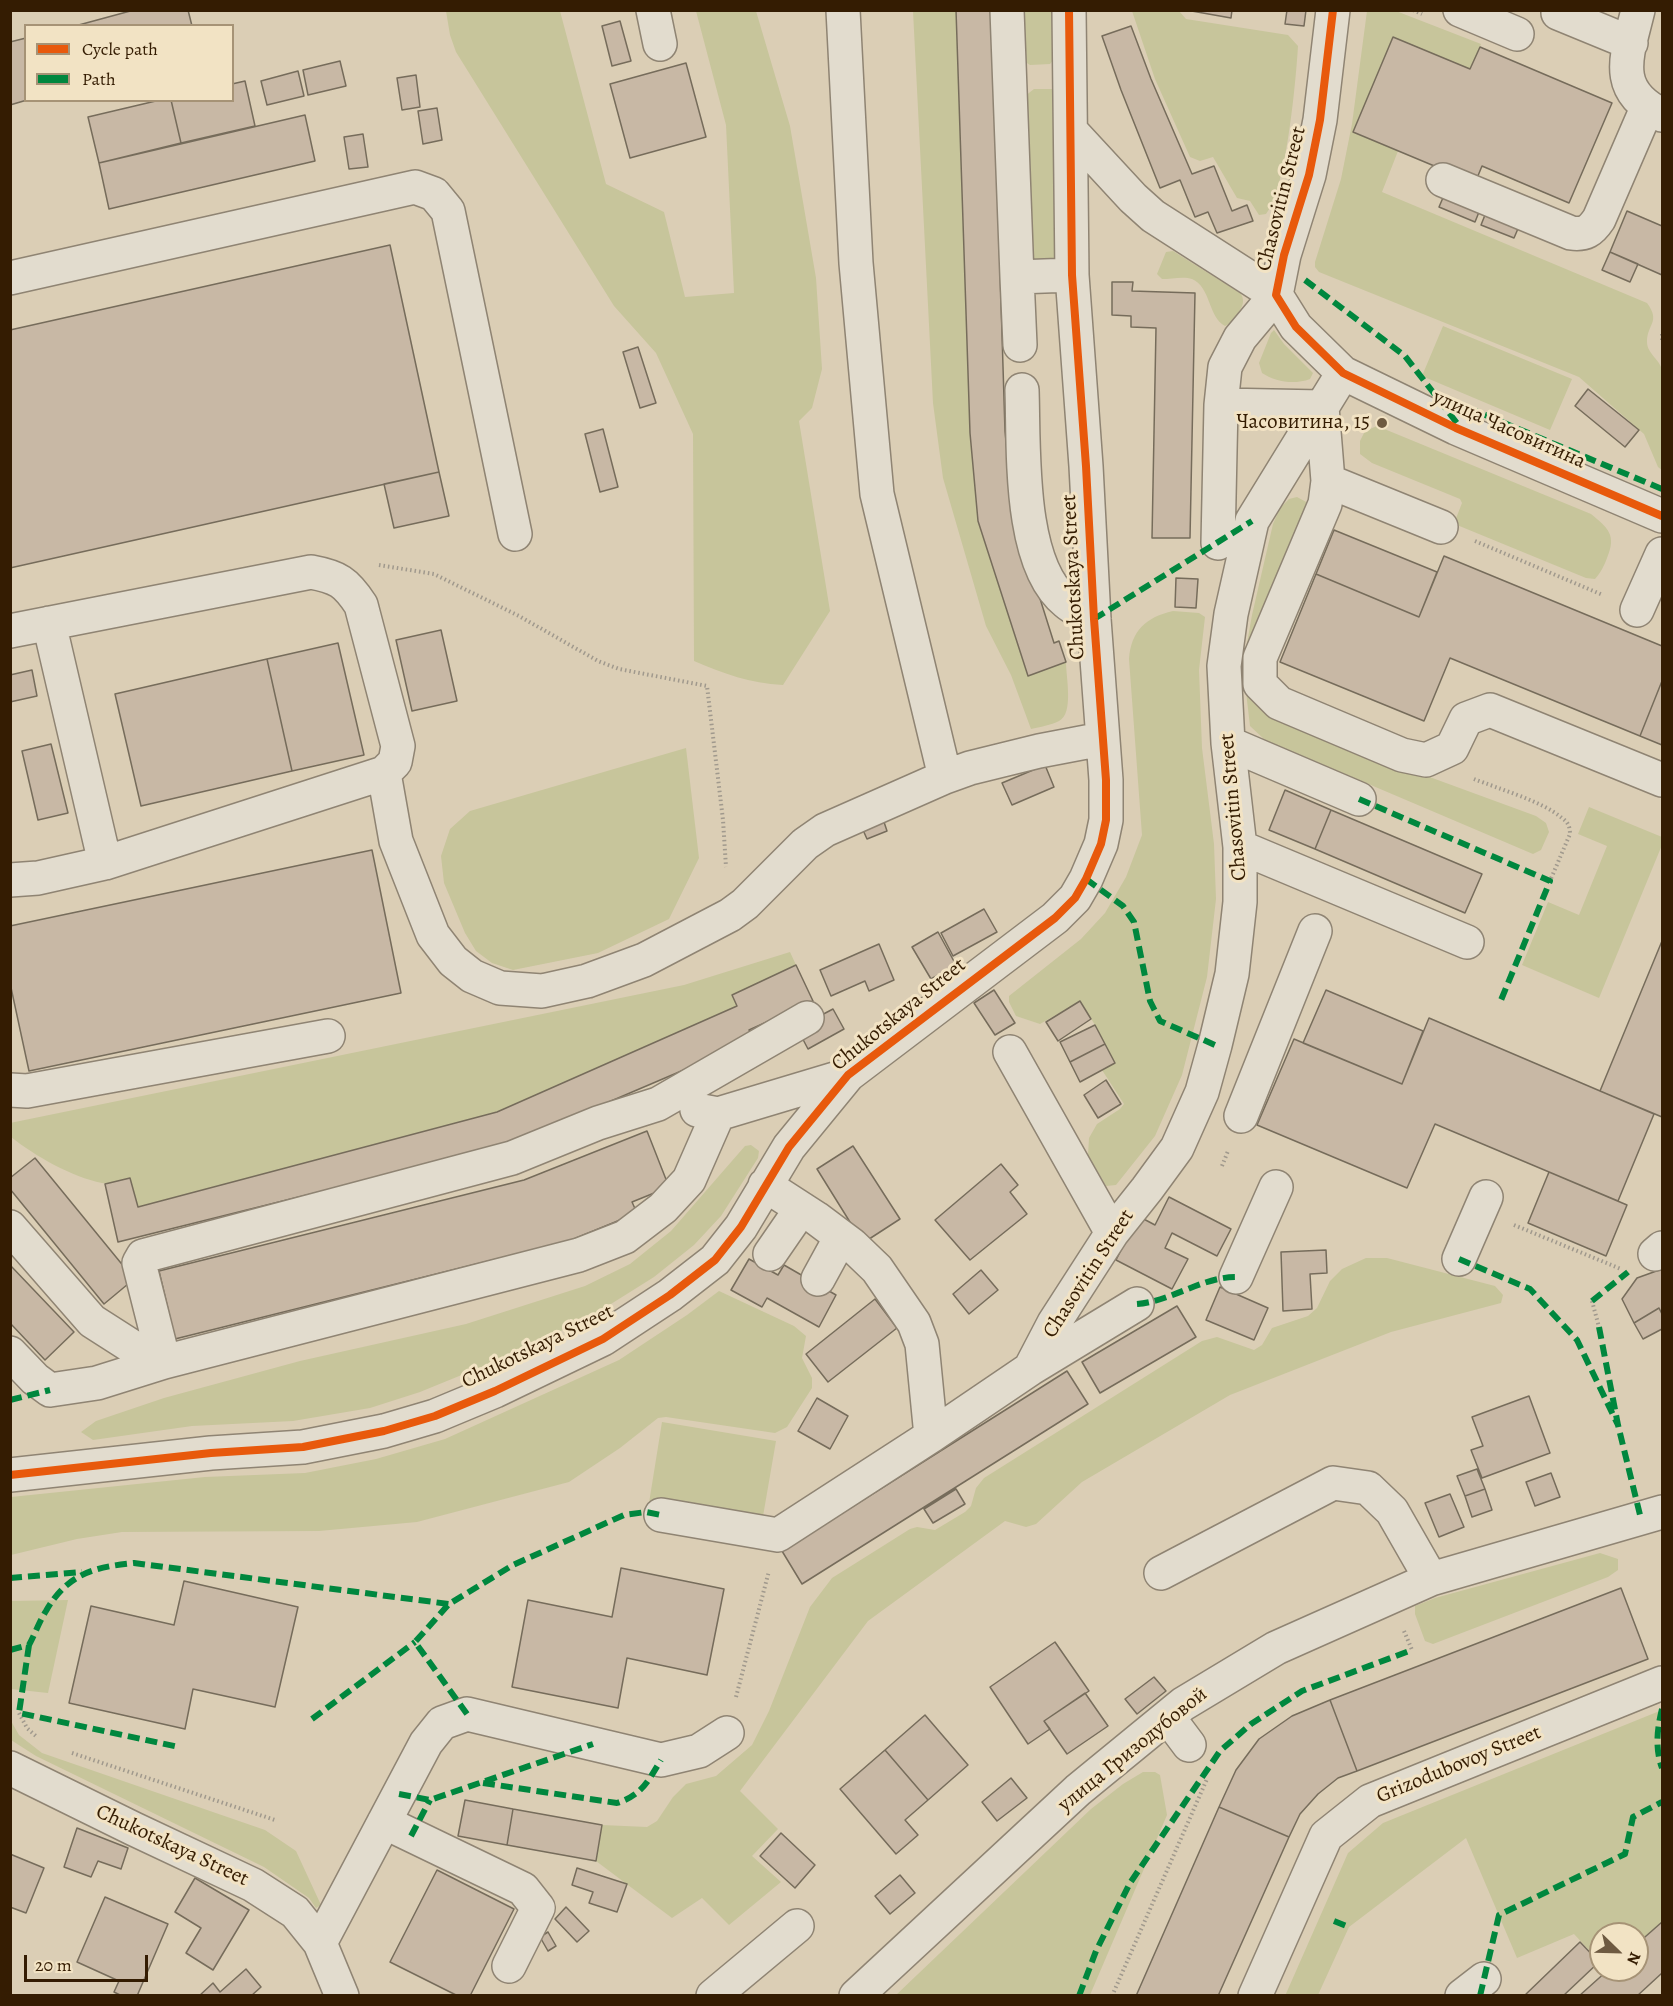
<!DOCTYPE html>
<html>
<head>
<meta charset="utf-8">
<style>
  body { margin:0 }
  #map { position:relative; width:1673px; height:2006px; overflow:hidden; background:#dbceb5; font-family:Alegreya,serif }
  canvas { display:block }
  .frame { position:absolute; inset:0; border:12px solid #341c02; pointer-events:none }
  .legend { position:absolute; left:24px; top:24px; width:210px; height:78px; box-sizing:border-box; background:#f2e3c4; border:2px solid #a69376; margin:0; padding:8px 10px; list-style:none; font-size:18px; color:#341c02 }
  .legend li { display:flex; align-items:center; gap:12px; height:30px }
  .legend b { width:30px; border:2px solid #a69376 }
  .north { position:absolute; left:1589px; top:1922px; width:60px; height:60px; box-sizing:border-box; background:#f2e3c4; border:2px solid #a69376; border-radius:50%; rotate:113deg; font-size:16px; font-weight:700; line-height:24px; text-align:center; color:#341c02 }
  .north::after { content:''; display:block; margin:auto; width:21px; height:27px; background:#6e5a41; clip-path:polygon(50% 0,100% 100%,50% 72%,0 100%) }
  .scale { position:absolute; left:24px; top:1955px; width:124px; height:27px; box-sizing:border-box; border:3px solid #341c02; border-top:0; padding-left:8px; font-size:18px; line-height:21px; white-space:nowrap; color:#341c02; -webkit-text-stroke:4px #f2e3c4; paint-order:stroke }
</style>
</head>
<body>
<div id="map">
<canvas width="1673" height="2006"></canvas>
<div class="frame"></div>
<ul class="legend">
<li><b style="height:8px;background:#e8590c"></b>Cycle path</li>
<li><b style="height:8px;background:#00873e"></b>Path</li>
</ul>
<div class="north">N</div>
<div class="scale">20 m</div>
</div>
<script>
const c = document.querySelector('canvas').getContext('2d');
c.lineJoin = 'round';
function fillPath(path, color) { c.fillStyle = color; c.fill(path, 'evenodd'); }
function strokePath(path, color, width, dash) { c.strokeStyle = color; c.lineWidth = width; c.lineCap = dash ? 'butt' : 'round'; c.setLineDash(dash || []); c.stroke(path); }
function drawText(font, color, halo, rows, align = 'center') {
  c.font = font + ' Alegreya,serif'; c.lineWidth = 6; c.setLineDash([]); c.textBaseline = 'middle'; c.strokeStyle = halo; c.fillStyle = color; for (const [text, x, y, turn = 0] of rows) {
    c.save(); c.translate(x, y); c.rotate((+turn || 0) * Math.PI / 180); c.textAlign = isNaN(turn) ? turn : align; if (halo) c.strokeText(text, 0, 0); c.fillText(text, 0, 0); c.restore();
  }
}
fillPath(new Path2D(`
  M446,11h114l46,173 58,28 21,85 49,-4 -8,-168 -30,-114h60l34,115 26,152 6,91 -10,39 -13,13 31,190 -47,74c-34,-2 -58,-11 -89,-24l-1,-227 -37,-81 -42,-47 -158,-254 -6,-17z
  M913,11h43l14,422 8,88 50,155 38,-14c0,15 8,52 -7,59 -8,4 -19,6 -28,8l-20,-54 -25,-49 -43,-148 -10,-75z
  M1019,11h37v46l-6,7 -20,1 -8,-5z
  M1132,11h47l7,8 102,16 10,11c-2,34 -12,145 -32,168l-7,1 -9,-14 -13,-3 -24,-41 -13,4 -10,-4 -35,-78z
  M1367,11h29l85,33 -11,25 -77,-32 -40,95 45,19 -16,41 265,111c14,19 0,21 0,39 0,12 14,18 15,29 4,32 0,67 0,99l-4,-3 -14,-33 -65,-57 -260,-105 -4,-5v-5l26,-83 11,-55z
  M1034,89h20l3,167 -6,5h-15l-5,-5 -6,-160z
  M1173,251l67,42c9,11 -4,22 -11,31l-4,2c-17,-9 -14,-39 -33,-47 -8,-3 -21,0 -30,0l-5,-5 9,-22z
  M1443,326l129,53 -22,51 -128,-54z
  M1274,330l10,14 29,29 -3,6c-16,6 -34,3 -48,-6l-3,-10 12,-30z
  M1377,426l214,88c17,14 26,21 16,44 -3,8 -6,14 -12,21l-9,-1 -129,-53 -2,-4 7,-18 -2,-4 -88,-36 -12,-9v-13l5,-10z
  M1297,497l11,6 -56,190 164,79 120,44 10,7 3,9 -8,18 -8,4 -268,-114 -15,-14 -7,-60 9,-51 21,-91 7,-16 9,-9z
  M1173,611l26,2 6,4 -6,53 3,78 12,96 2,55 -9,78 -25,98 -27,61 -39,49 -10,1 -18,-31 1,-17 8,-14 23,-15 4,-5 -22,-34 13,-7 -20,-38 -15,-24 -40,23 -24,-8 -7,-14v-6l72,-57 24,-26 21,-36 16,-42 -13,-176c2,-28 17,-42 44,-48z
  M686,748l13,110 -30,61 -71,34 -85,17 -21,-7 -16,-12 -11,-18 -21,-50 -3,-27 9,-27 20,-18z
  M1589,807l73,30v8l-63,153 -77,-33 26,-63 31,13 28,-69 -29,-12z
  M790,952l6,13 -64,30 5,11 -240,106 -348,92 -11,3 -8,-29c-8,2 -20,7 -28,5 -30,-6 -67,-27 -91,-46l-1,-14 674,-138z
  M751,1145l8,6 -1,7 -37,58 -27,29 -40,32 -67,42 -96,44 -71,29 -50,16 -77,13 -101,5 -99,14 -12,-8 15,-11 68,-23 136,-37 166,-37 119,-38 45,-22 41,-33 74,-85z
  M1366,1258h21l108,28 8,9 -2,8 -110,29 -161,63 -148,87 -46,42 -10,3 -21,-6 -137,100 -128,170 38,38 -26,27 29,26 -52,43 -27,-27 -30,20 -76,-57 6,-36 45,2 10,-6 16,-24 13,-13 30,-8 36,-31 17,-34 41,-104 22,-29 78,-49 7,-2 18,3 30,-18 6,-6 5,-18 8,-10 218,-137 15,-4 37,13 8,-5 10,-17 36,-12 9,-8 13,-27 12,-12z
  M719,1291l75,35 12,10 -4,22 10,20v10l-25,39 -12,6 -109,-16 -8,1 -38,30 -51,34 -152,40 -98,9 -197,1 -45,7 -66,16v-58l194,-20 100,-4 71,-14 69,-20 174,-79 68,-45z
  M662,1422l114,19 -14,81 -113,-19z
  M1600,1553l18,6v11l-10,7 -175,67 -8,-3 -10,-27v-8l20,-8z
  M68,1600l-20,93 -37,-4v-88z
  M1662,1710v212l-25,22v-10h-36v29l-27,-29 -57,24 -51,-120 -117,89 -31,68 -33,1 63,-143 35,-30z
  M11,1721l8,14 23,18 223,77 31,21 25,54 -5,3 -7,-10 -45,-31 -228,-111 -25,-16z
  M1143,1772h12l5,3 7,40 -77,180h-194l195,-186 32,-25z`), '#c7c59b');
const building = new Path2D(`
  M134,10h54l4,16h-117z
  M956,10h36l13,421 8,82 41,130 5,-2 7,21 -38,14 -50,-155 -8,-88z
  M1186,10h46l-1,8z
  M1287,10h19l-2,16 -19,-2z
  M620,21l11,40 -19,5 -10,-40z
  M1131,26l20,53 41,95 22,-8 18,45 15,-6 6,16 -36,12 -9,-21 -13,5 -15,-37 -20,8 -39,-98 -19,-54z
  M1393,37l77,32 10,-22 132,56 -43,100 -87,-37 -7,17 -122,-51z
  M26,38l1,62 -17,5v-63z
  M340,61l6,25 -38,9 -5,-25z
  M686,63l20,74 -76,21 -20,-74z
  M298,71l6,25 -37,9 -6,-24z
  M416,75l4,32 -18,3 -5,-32z
  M245,81l10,45 -74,17 -10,-43h61v-16z
  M160,100h11l10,43 -82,20 -11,-46z
  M437,108l5,32 -19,4 -5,-33z
  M305,115l10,46 -206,48 -10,-46z
  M363,134l5,33 -19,2 -5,-32z
  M1445,193l36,14 -6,15 -36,-15z
  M1487,210l33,14 -6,14 -33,-13z
  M1627,211l35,15v49l-52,-23z
  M390,245l49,227 -429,96v-238z
  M1610,252l28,12 -8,18 -28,-12z
  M1112,282h21l-1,9 63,2 -5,245h-38l4,-210 -25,-1v-11l-19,-1z
  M638,347l18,56 -16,5 -17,-56z
  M1588,389l51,41 -14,17 -50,-41z
  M603,429l15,58 -18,5 -15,-58z
  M439,472l10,44 -55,12 -10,-44z
  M1334,530l103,42 -18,45 -103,-43z
  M1444,556l218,90v35l-22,55 -190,-78 -26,63 -144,-59 36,-88 103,43z
  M1176,578l22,1 -2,29 -21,-1z
  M441,630l16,71 -45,10 -16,-71z
  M338,643l26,112 -72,16 -25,-112z
  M267,659l25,112 -151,35 -26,-112z
  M32,670l5,26 -27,6v-27z
  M1662,681v64l-22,-9z
  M51,744l17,69 -30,7 -16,-69z
  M1045,765l9,22 -42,18 -10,-22z
  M1285,790l46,20 -16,39 -46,-19z
  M1331,810l151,64 -17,39 -150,-64z
  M884,822l3,9 -20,8 -4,-9z
  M372,850l29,143 -372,78 -19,-88v-57z
  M984,909l13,23 -44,24 -12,-23z
  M938,932l18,33 -25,14 -19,-32z
  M1662,941v176l-62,-26z
  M879,944l15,36 -25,11 -4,-10 -34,15 -11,-26z
  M796,965l17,36 -64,29 5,10 -246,105 -390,97 -13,-58 25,-6 8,29 359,-95 240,-106 -5,-11z
  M994,990l21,33 -20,12 -21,-32z
  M1326,990l97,41 -21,53 -99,-41z
  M1080,1001l11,18 -33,22 -12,-19z
  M833,1009l11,20 -36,20 -11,-21z
  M1429,1018l225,96 -36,87 -183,-77 -28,64 -150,-63 37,-86 108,45z
  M1095,1025l10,19 -35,18 -10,-20z
  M1105,1044l10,19 -35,19 -10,-20z
  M1106,1080l15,24 -23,14 -14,-23z
  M647,1131l22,56 -37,15 5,11 -68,28 -394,98 -16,-68 365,-91z
  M853,1146l47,73 -37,24 -46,-74z
  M35,1158l99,121 -30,25 -94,-115v-11z
  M1001,1164l17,21 -8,7 17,22 -57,46 -35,-40z
  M1549,1172l78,33 -21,51 -78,-33z
  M1169,1197l62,32 -14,27 -45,-23 -7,15 23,11 -16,30 -56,-29 22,-44 17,9z
  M1326,1250l1,23 -17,1 2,35 -29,2 -2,-59z
  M749,1259l29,16 6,-10 52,30 -17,32 -52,-29 -5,9 -31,-17z
  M10,1265l64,67 -29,28 -35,-37z
  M1662,1269v45l-3,-6 -25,15 -12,-24 15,-21z
  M981,1270l17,20 -29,24 -16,-20z
  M1220,1287l48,21 -14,32 -48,-20z
  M875,1299l22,29 -69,54 -22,-28z
  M1177,1306l19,31 -96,56 -18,-31z
  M1659,1308l3,6v15l-19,10 -9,-16z
  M1067,1371l21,33 -286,180 -20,-33z
  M1529,1396l21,57 -68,25 -11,-28 12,-4 -11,-29z
  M817,1398l31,18 -18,33 -32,-18z
  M1477,1469l8,20 -20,7 -8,-20z
  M1551,1473l9,24 -25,9 -9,-24z
  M956,1489l9,15 -32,19 -9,-14z
  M1485,1489l7,21 -20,7 -7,-21z
  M1450,1494l14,33 -25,10 -14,-34z
  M621,1568l103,21 -17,86 -80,-17 -9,50 -106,-21 16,-87 84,17z
  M184,1581l114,26 -23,100 -82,-18 -8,40 -116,-26 22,-97 83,19z
  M1621,1588l27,71 -291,112 -27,-71z
  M1055,1642l34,49 -45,30 6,8 -22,15 -38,-57z
  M1154,1677l12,14 -29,23 -12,-15z
  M1085,1693l23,33 -41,28 -23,-33z
  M1330,1700l27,71 -19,7 -20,16 -18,20 -11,23 -70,-30 17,-37 23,-31 33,-23z
  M925,1715l43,50 -40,35 -43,-50z
  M885,1750l43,50 -23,20 13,15 -22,19 -56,-65z
  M1011,1778l16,20 -30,23 -15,-19z
  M465,1800l48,9 -6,36 -49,-9z
  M1219,1807l70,30 -71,159h-82z
  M513,1809l89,16 -6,36 -89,-16z
  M77,1828l51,20 -7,21 -23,-8 -7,16 -27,-10z
  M781,1833l34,32 -20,23 -35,-32z
  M10,1854l34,14 -18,45 -16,-6z
  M577,1868l50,16 -10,28 -28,-9 4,-11 -21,-7z
  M437,1870l77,39 -44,87h-12l-68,-34z
  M900,1875l15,18 -25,21 -15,-18z
  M195,1878l54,32 -36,60 -27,-17 15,-25 -26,-16z
  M105,1897l63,27 -31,72h-15l-8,-4 5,-11 -42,-19z
  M566,1907l23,24 -12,11 -22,-23z
  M1662,1922v51l-25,23h-58l29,-26h29v-26z
  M548,1932l8,14 -8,5 -8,-14z
  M1580,1942l19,20 -36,34h-39z
  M246,1969l15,18 -10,9h-52l14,-13 7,9z`);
fillPath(building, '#c8b8a5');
strokePath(building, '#766c5b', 1.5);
const minor = new Path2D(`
  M653,10l7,34
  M843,10l13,253 21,231 68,283
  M1007,10l10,267 55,-2
  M1333,10l-13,110 -11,55 -25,80 -8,40 20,32 47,46 113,55 206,88
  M1460,10l57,24
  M1638,10c-11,46 -27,80 24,105
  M1558,13l73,30
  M1071,131l62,67 20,18 123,79 -36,43 -15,29 -4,38 101,2 6,74 -3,23 -65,154v26l19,19 123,52 24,5 26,-12 14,-29 24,-9 172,70
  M1443,180l128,53c14,2 20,-2 28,-14l48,-111
  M1017,277l3,68
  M10,278l405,-91 19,7 14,17 67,323
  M1022,390c2,57 -4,174 44,212 8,7 19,12 28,17
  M1328,481l113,46
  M1218,543l3,-138
  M1637,610l25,-56
  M49,623l56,240
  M10,631l301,-59c27,5 35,10 50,33l37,141 -3,16 -11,11 -279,90 -67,15 -28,2
  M1228,743l131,56
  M384,773l12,68 37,94 20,26 19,15 28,12 42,3 45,-10 57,-21 86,-45 15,-11 60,-60 20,-14 120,-53 25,-9 69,-17 63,-12
  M1240,847l227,95
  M1010,1052l102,181
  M10,1090l17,1 301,-55
  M697,1110l21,4 130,-39
  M718,1114l-29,66 -26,28 -38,29 -46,18 -415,107 -25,-99 4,-7 369,-98 86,-35 60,-19 149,-86
  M1241,1116l74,-185
  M765,1185l51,33 36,27 25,24 37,54 8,21 9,92
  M10,1227l82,94 50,32 22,9
  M770,1254l31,-45
  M1655,1254l7,-6
  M1459,1259l27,-62
  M1236,1277l40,-90
  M818,1279l23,-42
  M10,1353l25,26 15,11 47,-7 67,-21
  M1030,1369l107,-65
  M10,1475l201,-22 92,-6 81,-16 51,-15 60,-25 108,-52 67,-44 45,-35 26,-33 48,-80 59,-72 207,-157 20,-20 11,-19 15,-35 5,-24v-40l-12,-161 -8,-153 -14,-191 -3,-265
  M661,1515l117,20 153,-99 99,-67 24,-46 58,-90 35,-44 30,-41 25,-56 13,-47 17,-71 8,-72v-55l-12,-104 -4,-77 7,-52 21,-93 91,-148
  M1161,1573l172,-90 35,5 24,23 39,68
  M1168,1717l21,28
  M10,1768l124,61 119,56 42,27 25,31 22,53
  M384,1822l139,67 15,19 -29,58
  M320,1943l106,-200 16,-20 25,-9 194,46 38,-9 28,-18
  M713,1996l84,-70
  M856,1996l222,-206 105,-86 93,-56 155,-69 231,-67
  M1255,1996l71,-160 44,-35 292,-118
  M1462,1996l22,-17`);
strokePath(minor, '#8f8473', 36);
strokePath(new Path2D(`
  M1413,10l9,4
  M1662,334v7
  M1475,541l128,54
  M379,565l55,9 85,42 79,45 21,8 88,17 16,134 3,47
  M1474,779c25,10 68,22 88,39 6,4 8,9 8,16l-20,47
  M1222,1166l6,-15
  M1514,1225l107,44
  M1592,1301l7,26
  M1404,1631l8,19
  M736,1697l33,-126
  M19,1713l8,15 9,8
  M72,1753l203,67
  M1112,1996l95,-217`), '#a0998d', 4, [1.5, 3]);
strokePath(minor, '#e2dcce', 33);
strokePath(new Path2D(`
  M1305,280l100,76 55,71
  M1435,394l227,95
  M1094,619l158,-98
  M1359,799l191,82 -51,124
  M1086,879l37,27 11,16 16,79 10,20 55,24
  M1459,1259l71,30 47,51 41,85
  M1592,1301l36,-29
  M1137,1304c35,-3 65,-27 99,-27
  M1599,1327l19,98 23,94
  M10,1400l40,-10
  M10,1578l72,-6
  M29,1645l-10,68 160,34
  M10,1650l19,-5c6,-11 10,-23 17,-34 21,-37 48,-44 88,-48l315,41
  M1662,1709c-5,20 -7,40 0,59
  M467,1714l-52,-72 34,-38 64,-39 111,-50 22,-3 15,3
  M312,1719l103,-77
  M483,1783l134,20c25,-8 31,-22 44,-43
  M399,1794l31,6 163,-56
  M411,1836l19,-36
  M1334,1921l15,6
  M1079,1996l17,-45 34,-68 90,-132 31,-27 51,-33 110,-41
  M1480,1996l19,-81 126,-61 8,-37 29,-15`), '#00873e', 6, [12, 6]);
strokePath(new Path2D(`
  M1333,10l-13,110 -11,55 -25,80 -8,40 20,32 47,46 113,55 206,88
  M10,1475l201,-22 92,-6 81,-16 51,-15 60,-25 108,-52 67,-44 45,-35 26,-33 48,-80 59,-72 207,-157 20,-20 11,-19 15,-35 5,-24v-40l-12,-161 -8,-153 -14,-191 -3,-265`), '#e8590c', 8);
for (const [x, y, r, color] of [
  [1382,423,6,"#6e5a41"]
]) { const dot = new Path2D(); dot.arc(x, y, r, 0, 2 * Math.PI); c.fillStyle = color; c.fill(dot); strokePath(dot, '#f2e3c4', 2); }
drawText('21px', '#341c02', '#f2e3c4', [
  ["Chasovitin Street",1282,199,-76],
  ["улица Часовитина",1509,430,24],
  ["Chukotskaya Street",1074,577,-93],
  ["Chasovitin Street",1234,807,-95],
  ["Chukotskaya Street",899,1015,-39],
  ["Chasovitin Street",1089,1274,-57],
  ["Chukotskaya Street",538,1347,-26],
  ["улица Гризодубовой",1133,1750,-39],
  ["Grizodubovoy Street",1459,1765,-22],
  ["Chukotskaya Street",172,1846,25]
]);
drawText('21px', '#341c02', '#f2e3c4', [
  ["Часовитина, 15",1370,423]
], 'right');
</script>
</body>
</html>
